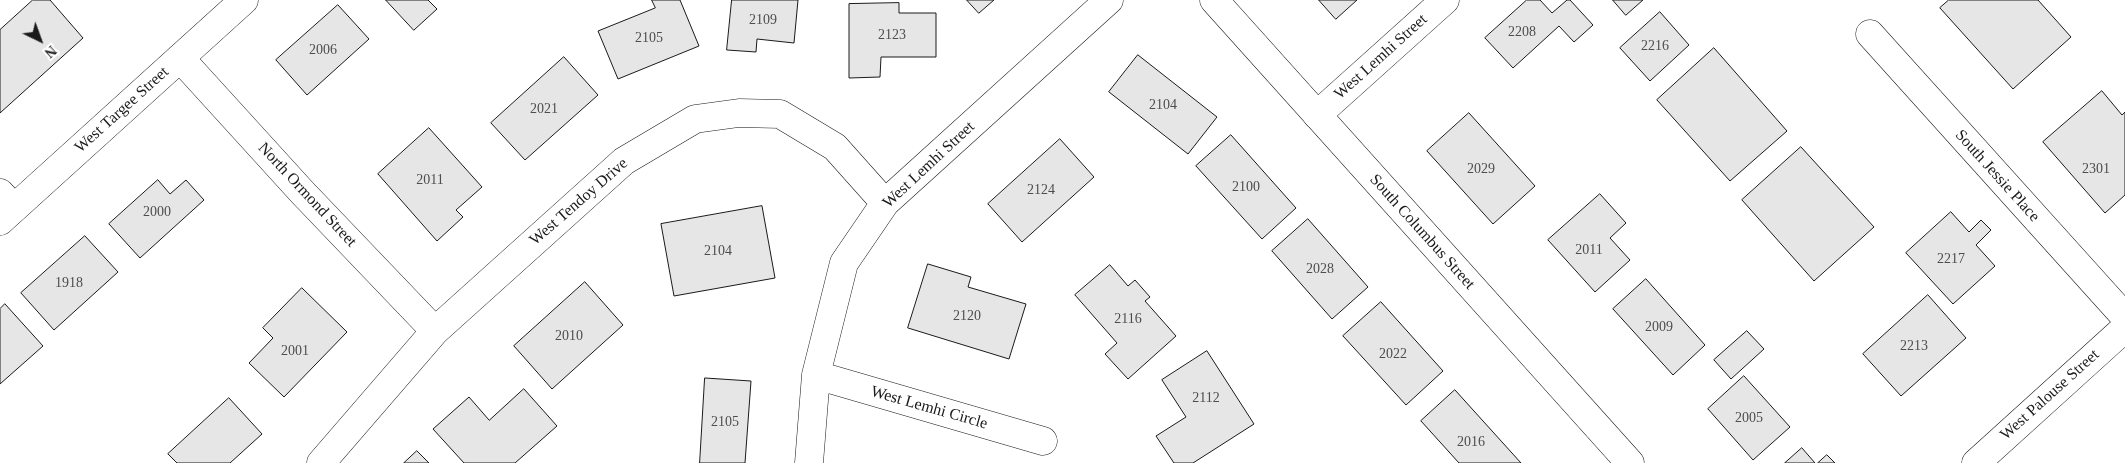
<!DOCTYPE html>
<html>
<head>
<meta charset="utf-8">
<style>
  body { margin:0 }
  #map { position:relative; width:2125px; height:463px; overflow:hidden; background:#fff; font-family:Georgia,serif }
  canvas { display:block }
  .north { position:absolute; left:15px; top:15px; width:50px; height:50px; -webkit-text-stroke:4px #fff; paint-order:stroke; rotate:138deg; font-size:14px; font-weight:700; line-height:20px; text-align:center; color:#1a1a1a }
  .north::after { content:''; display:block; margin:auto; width:18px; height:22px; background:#1a1a1a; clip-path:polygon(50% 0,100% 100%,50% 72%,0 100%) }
</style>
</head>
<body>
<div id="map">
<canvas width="2125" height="463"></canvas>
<div class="north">N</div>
</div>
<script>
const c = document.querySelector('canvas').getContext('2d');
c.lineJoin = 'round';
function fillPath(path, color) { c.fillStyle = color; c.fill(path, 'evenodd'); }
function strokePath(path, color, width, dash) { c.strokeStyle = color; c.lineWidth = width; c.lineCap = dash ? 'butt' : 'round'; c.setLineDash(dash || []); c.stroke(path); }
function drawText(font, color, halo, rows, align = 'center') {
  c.font = font + ' Georgia,serif'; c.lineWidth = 4; c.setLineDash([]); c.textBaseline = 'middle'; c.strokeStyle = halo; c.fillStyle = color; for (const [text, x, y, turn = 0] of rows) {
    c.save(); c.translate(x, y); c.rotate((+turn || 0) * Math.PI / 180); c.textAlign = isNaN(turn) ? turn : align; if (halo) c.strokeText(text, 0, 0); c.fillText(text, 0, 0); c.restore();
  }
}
const building = new Path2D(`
  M33,0h17l33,38 -83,75v-83z
  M386,0h42l9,9 -23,21z
  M652,0h28l19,46 -81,33 -20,-48 57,-23z
  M732,0h66l-4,43 -37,-4 -1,13 -29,-2z
  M967,0h27l-15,13z
  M1319,0h38l-21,19z
  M1527,0h13l12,13 15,-13h3l23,25 -19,17 -15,-16 -46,42 -28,-30z
  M1613,0h30l-17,15z
  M1949,0h89l33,37 -58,52 -73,-81z
  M899,3v10h37v44h-55l-1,20 -31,1v-74z
  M338,5l31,34 -62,56 -31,-35z
  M1660,12l29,33 -39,36 -30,-33z
  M1714,48l73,83 -57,50 -73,-81z
  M1138,55l79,62 -29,37 -79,-62z
  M564,57l34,38 -73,65 -34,-37z
  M2102,91l20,24 3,-3v83l-20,18 -62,-71z
  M1469,113l66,73 -42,38 -66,-73z
  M429,128l53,59 -26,23 7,7 -26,24 -59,-67z
  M1231,135l65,73 -34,31 -66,-73z
  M1060,139l34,38 -72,65 -34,-38z
  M1801,147l73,80 -60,54 -72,-81z
  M158,180l12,14 16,-14 18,20 -64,58 -31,-34z
  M1600,194l26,29 -16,15 20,22 -35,32 -47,-52z
  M762,206l13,72 -101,18 -13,-72z
  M1951,212l18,20 12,-12 10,10 -15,15 19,21 -42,38 -47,-51z
  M1308,219l60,68 -36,32 -60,-68z
  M85,236l33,36 -64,58 -33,-37z
  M928,264l43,13 -3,10 58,17 -17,55 -101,-31z
  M1110,265l18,21 7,-6 15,17 -5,4 31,35 -48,43 -23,-25 12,-11 -42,-48z
  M1646,279l59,66 -32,30 -60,-66z
  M585,282l38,43 -71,64 -38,-43z
  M302,288l45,44 -63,65 -35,-34 24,-25 -10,-10z
  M1928,295l38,43 -65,58 -38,-42z
  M1381,302l62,69 -37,34 -63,-69z
  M5,304l38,42 -43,38v-75z
  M1747,331l17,18 -33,30 -17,-19z
  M1207,351l47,73 -61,39h-19l-18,-27 30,-19 -24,-37z
  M1744,376l46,51 -37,33 -45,-51z
  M705,378l46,3 -6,82h-45z
  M524,389l33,37 -42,37h-51l-31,-34 36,-32 20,23z
  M1455,390l66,73h-62l-38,-42z
  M229,398l33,36 -32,29h-53l-9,-9z
  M1802,448l13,15h-30z
  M417,451l12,12h-25z
  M1827,455l8,8h-17z`);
fillPath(building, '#e6e6e6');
strokePath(building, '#1a1a1a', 1);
const minor = new Path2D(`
  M1870,34l255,283
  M180,58l122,134 133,139
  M1317,115l128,-115
  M0,193l14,15
  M816,375l227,66
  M321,463l114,-132 189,-170 71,-42 44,-6 41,1 55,33 50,56
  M809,463l7,-88 28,-112 41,-60 224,-203
  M1976,463l149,-135`);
const tertiary = new Path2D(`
  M1214,0l416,463
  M0,221l244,-221`);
strokePath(minor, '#1a1a1a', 29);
strokePath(tertiary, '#1a1a1a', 29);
strokePath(minor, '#fff', 28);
strokePath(tertiary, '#fff', 28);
drawText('14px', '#4d4d4d', null, [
  ["2109",763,20],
  ["2208",1522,32],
  ["2123",892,35],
  ["2105",649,38],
  ["2216",1655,46],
  ["2006",323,50],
  ["2104",1163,105],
  ["2021",544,109],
  ["2029",1481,169],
  ["2301",2096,169],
  ["2011",430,180],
  ["2100",1246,187],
  ["2124",1041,190],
  ["2000",157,212],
  ["2011",1589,250],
  ["2104",718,251],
  ["2217",1951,259],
  ["2028",1320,269],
  ["1918",69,283],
  ["2120",967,316],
  ["2116",1128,319],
  ["2009",1659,327],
  ["2010",569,336],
  ["2213",1914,346],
  ["2001",295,351],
  ["2022",1393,354],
  ["2112",1206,398],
  ["2005",1749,418],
  ["2105",725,422],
  ["2016",1471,442]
]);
drawText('16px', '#1a1a1a', '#fff', [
  ["West Lemhi Street",1381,57,-42],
  ["West Targee Street",122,110,-42],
  ["West Lemhi Street",929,165,-43],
  ["South Jessie Place",1997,176,48],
  ["North Ormond Street",307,195,47],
  ["West Tendoy Drive",579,202,-41],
  ["South Columbus Street",1422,232,48],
  ["West Palouse Street",2050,395,-42],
  ["West Lemhi Circle",929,408,16]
]);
</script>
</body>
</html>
